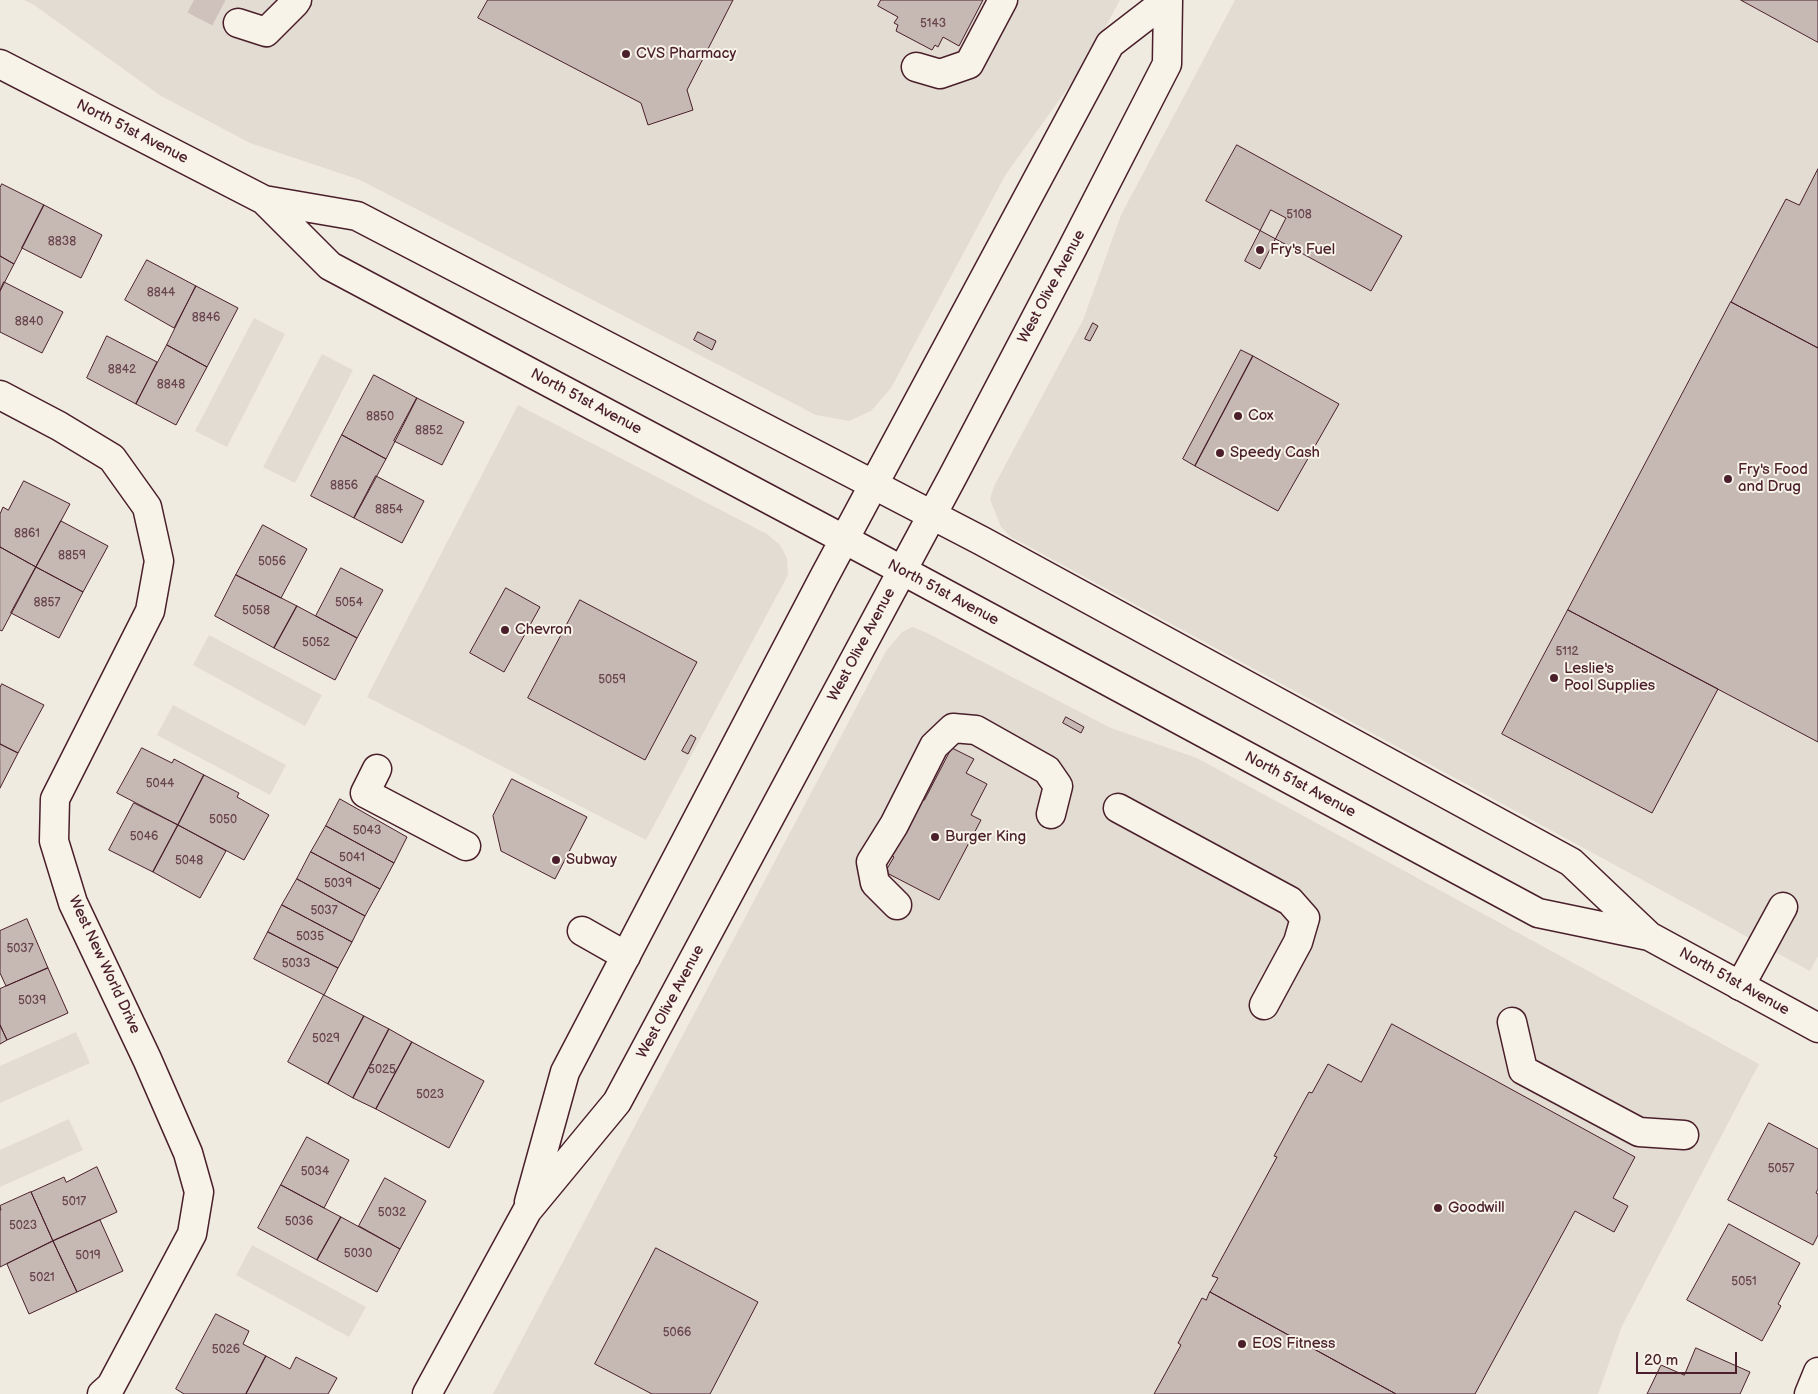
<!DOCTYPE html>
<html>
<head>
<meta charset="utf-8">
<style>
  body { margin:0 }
  #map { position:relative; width:1818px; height:1394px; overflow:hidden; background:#f0ebe0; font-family:"Balsamiq Sans",sans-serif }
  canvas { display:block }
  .scale { position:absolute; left:1636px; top:1352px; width:101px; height:22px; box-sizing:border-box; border:2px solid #4a1f2b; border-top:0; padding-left:6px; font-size:15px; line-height:18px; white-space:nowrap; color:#4a1f2b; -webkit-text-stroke:4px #f7f3e8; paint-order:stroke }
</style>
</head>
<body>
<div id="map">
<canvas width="1818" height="1394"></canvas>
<div class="scale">20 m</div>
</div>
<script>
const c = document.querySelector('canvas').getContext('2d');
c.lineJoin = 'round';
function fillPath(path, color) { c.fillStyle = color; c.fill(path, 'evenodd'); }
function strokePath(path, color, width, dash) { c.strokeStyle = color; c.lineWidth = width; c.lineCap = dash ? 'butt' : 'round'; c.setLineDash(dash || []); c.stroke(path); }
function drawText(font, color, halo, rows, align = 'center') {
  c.font = font + ' "Balsamiq Sans",sans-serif'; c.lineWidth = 4; c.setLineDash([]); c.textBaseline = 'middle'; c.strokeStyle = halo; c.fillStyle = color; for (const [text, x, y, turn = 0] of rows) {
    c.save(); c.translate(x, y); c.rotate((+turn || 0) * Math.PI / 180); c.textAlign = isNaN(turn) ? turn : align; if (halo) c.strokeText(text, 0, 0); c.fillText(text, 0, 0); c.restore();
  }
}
fillPath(new Path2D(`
  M24,0h1096l-34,63 -80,111 -115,214 -20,23 -22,10 -33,-6 -456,-235 -110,-37 -89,-47 -127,-91z
  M1235,0h583v956l-8,15 -784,-426 -15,-8 -10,-10 -11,-28 4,-13 89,-166 38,-105z
  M254,318l31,16 -58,113 -32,-16z
  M322,354l31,16 -58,113 -32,-16z
  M518,405l249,129 13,11 7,13 1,17 -142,265 -279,-143z
  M912,627l15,6 184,95 86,30 562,306 -137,262 -24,68h-1105l393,-743 16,-19z
  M209,635l113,60 -17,31 -112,-61z
  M173,705l113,60 -16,30 -113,-60z
  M76,1032l14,31 -90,40v-37z
  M69,1119l14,31 -83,37v-37z
  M252,1245l114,62 -17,30 -113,-62z`), '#e3dcd2');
const building = new Path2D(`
  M488,0h245l-46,90 6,20 -45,15 -7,-22 -163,-85z
  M881,0h102l-24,46 -16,-9 -5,10 -3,-2 -3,5 -36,-19 2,-6 -4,-2 4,-6 -20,-11z
  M1741,0h77v42z
  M1237,145l165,91 -31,55 -165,-90z
  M1818,169v179l-87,-46 55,-103 13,6z
  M2,184l42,21 -30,59 -14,-8v-68z
  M44,205l58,30 -21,43 -59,-30z
  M1271,210l15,8 -26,51 -15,-8z
  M0,256l14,8 -14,27z
  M147,260l49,26 -22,42 -49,-28z
  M4,282l59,30 -21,41 -42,-21v-41z
  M196,286l42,22 -31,59 -40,-22z
  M1731,302l87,46v394l-250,-132z
  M1093,323l5,3 -8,15 -5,-2z
  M698,332l18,9 -4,9 -18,-10z
  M107,336l50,26 -21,42 -49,-26z
  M167,345l40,22 -31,58 -40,-21z
  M1241,350l12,6 -58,110 -12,-7z
  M1253,356l86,48 -61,107 -83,-45z
  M374,375l43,23 -31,61 -44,-24z
  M417,398l47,24 -22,43 -48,-24z
  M342,435l44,24 -32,59 -43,-22z
  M376,476l48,25 -22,42 -48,-25z
  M24,481l46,23 -34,63 -36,-20v-33l3,-7 5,3z
  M61,521l47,25 -25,46 -47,-25z
  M263,525l44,24 -26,49 -45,-23z
  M0,547l36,20 -34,64 -2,-1z
  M36,567l47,25 -24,46 -48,-25z
  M341,568l42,22 -26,48 -41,-22z
  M236,575l61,31 -23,42 -59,-32z
  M506,588l34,19 -36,65 -34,-19z
  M580,600l117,62 -52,98 -117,-62z
  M297,606l60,32 -22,42 -61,-32z
  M1568,610l150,79 -66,124 -150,-79z
  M2,684l42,21 -26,48 -18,-9v-56z
  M1066,717l18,10 -3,6 -18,-10z
  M691,735l5,3 -8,16 -6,-3z
  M0,744l18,9 -18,35z
  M142,748l30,15 2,-4 30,16 -26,50 -61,-32z
  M952,748l22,11 -8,14 21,11 -16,31 10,5 -42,80 -54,-28 9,-15 -5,-3 30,-56 5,2z
  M204,775l35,18 -2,4 32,18 -25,45 -66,-35z
  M512,779l75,38 -32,62 -54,-28 -8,-35z
  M340,799l67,38 -13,26 -68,-37z
  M134,803l44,22 -25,47 -44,-22z
  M178,825l48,26 -26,47 -47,-26z
  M326,826l68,37 -14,26 -69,-37z
  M311,852l69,37 -15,27 -68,-37z
  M297,879l68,37 -13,26 -70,-37z
  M282,905l70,37 -14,26 -70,-36z
  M27,919l21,49 -42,18 -6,-13v-42z
  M268,932l70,36 -14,27 -70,-36z
  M48,968l20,45 -61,27 -7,-15v-36z
  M324,995l40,21 -36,68 -40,-22z
  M364,1016l25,13 -36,69 -25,-14z
  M1392,1024l243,133 -22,41 15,8 -14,26 -39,-21 -100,183h-79l-186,-102 8,-14 -6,-2 65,-119 -3,-1 35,-64 3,1 16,-29 33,18z
  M0,1025l7,15 -7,4z
  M389,1029l23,13 -36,67 -23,-11z
  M412,1042l72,39 -35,67 -73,-39z
  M1769,1123l49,26v40l-2,4 2,1v41l-5,10 -85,-45z
  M307,1137l42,23 -25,48 -43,-23z
  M97,1167l20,45 -64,29 -22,-49 33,-15 2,5z
  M385,1178l41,23 -26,48 -41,-23z
  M281,1185l60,32 -24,43 -59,-32z
  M31,1192l22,49 -53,26v-57h1l-1,-4z
  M341,1217l59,32 -23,43 -60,-32z
  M100,1220l23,51 -46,21 -24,-51z
  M1729,1224l71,39 -22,41 3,2 -19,35 -75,-41z
  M53,1241l24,51 -48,22 -22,-50z
  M656,1248l102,54 -48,92h-58l-57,-30z
  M1210,1292l186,102h-242l27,-49 -3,-2 24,-45 4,2z
  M216,1314l33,17 -6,13 23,12 -20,38h-62l-8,-5z
  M1696,1348l54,24 -10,22h-93l14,-29 23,10z
  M266,1356l24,13 6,-12 41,21 -9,16h-82z`);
fillPath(building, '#c6b8b3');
strokePath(building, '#4a1f2b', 1);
strokePath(new Path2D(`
  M194,0l44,23`), '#cfc2bc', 28, [28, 14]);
const minor = new Path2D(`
  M238,23l28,9 29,-29 2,-3
  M916,67l24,7 29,-10 34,-64
  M0,395l59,31 53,32 35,49 12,54 -9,50 -95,188 -1,42 19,62 74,156 41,94 11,39 -7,42 -81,152 -9,8
  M377,769l-12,24 101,53
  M1118,808l172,93 15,17 -7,24 -34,63
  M897,905l-22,-22 -4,-21 23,-37 40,-79 19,-18 23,2 71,40 11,16 -7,28
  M582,931l44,25
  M1740,986l43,-79
  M1512,1022l11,48 116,62 45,3
  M1809,1394l9,-22`);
const major = new Path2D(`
  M0,64l264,136 93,16 625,325 589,321 78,74 169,92
  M264,200l66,66 538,286 670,361 111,23
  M529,1202l36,-130 258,-493 287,-535 57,-44
  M427,1394l100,-183 90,-109 336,-626 119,-227 95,-185 1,-64`);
strokePath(minor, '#4a1f2b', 31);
strokePath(major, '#4a1f2b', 31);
strokePath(minor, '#f7f3e8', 28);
strokePath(major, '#f7f3e8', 28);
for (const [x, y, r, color] of [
  [626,54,5,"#4a1f2b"],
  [1260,250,5,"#4a1f2b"],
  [1238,416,5,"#4a1f2b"],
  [1220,453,5,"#4a1f2b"],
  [1728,479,5,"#4a1f2b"],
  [505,630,5,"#4a1f2b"],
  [1554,678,5,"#4a1f2b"],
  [935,837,5,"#4a1f2b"],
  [556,860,5,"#4a1f2b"],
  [1438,1208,5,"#4a1f2b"],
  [1242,1344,5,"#4a1f2b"]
]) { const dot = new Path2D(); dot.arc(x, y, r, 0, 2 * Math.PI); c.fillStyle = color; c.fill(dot); strokePath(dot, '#f7f3e8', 2); }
drawText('12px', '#69454d', null, [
  ["5143",933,24],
  ["5108",1299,215],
  ["8838",62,242],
  ["8844",161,293],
  ["8846",206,318],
  ["8840",29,322],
  ["8842",122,370],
  ["8848",171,385],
  ["8850",380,417],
  ["8852",429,431],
  ["8856",344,486],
  ["8854",389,510],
  ["8861",27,534],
  ["8859",72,556],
  ["5056",272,562],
  ["8857",47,603],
  ["5054",349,603],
  ["5058",256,611],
  ["5052",316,643],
  ["5112",1567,652],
  ["5059",612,680],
  ["5044",160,784],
  ["5050",223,820],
  ["5043",367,831],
  ["5046",144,837],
  ["5041",352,858],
  ["5048",189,861],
  ["5039",338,884],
  ["5037",324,911],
  ["5035",310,937],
  ["5037",20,949],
  ["5033",296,964],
  ["5039",32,1001],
  ["5029",326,1039],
  ["5025",382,1070],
  ["5023",430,1095],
  ["5057",1781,1169],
  ["5034",315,1172],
  ["5017",74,1202],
  ["5032",392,1213],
  ["5036",299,1222],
  ["5023",23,1226],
  ["5030",358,1254],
  ["5019",88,1256],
  ["5021",42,1278],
  ["5051",1744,1282],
  ["5066",677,1333],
  ["5026",226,1350]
]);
drawText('15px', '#4a1f2b', '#f7f3e8', [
  ["CVS Pharmacy",636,54],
  ["Fry's Fuel",1270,250],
  ["Cox",1248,416],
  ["Speedy Cash",1230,453],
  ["Fry's Food",1738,470],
  ["and Drug",1738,487],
  ["Chevron",515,630],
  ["Leslie's",1564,669],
  ["Pool Supplies",1564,686],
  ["Burger King",945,837],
  ["Subway",566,860],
  ["Goodwill",1448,1208],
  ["EOS Fitness",1252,1344]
], 'left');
drawText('15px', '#4a1f2b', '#f7f3e8', [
  ["North 51st Avenue",132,132,27],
  ["West Olive Avenue",1052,287,-62],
  ["North 51st Avenue",586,402,28],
  ["North 51st Avenue",943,593,28],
  ["West Olive Avenue",862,645,-62],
  ["North 51st Avenue",1300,785,28],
  ["West New World Drive",104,965,65],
  ["North 51st Avenue",1734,982,29],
  ["West Olive Avenue",671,1002,-62]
]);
</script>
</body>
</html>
